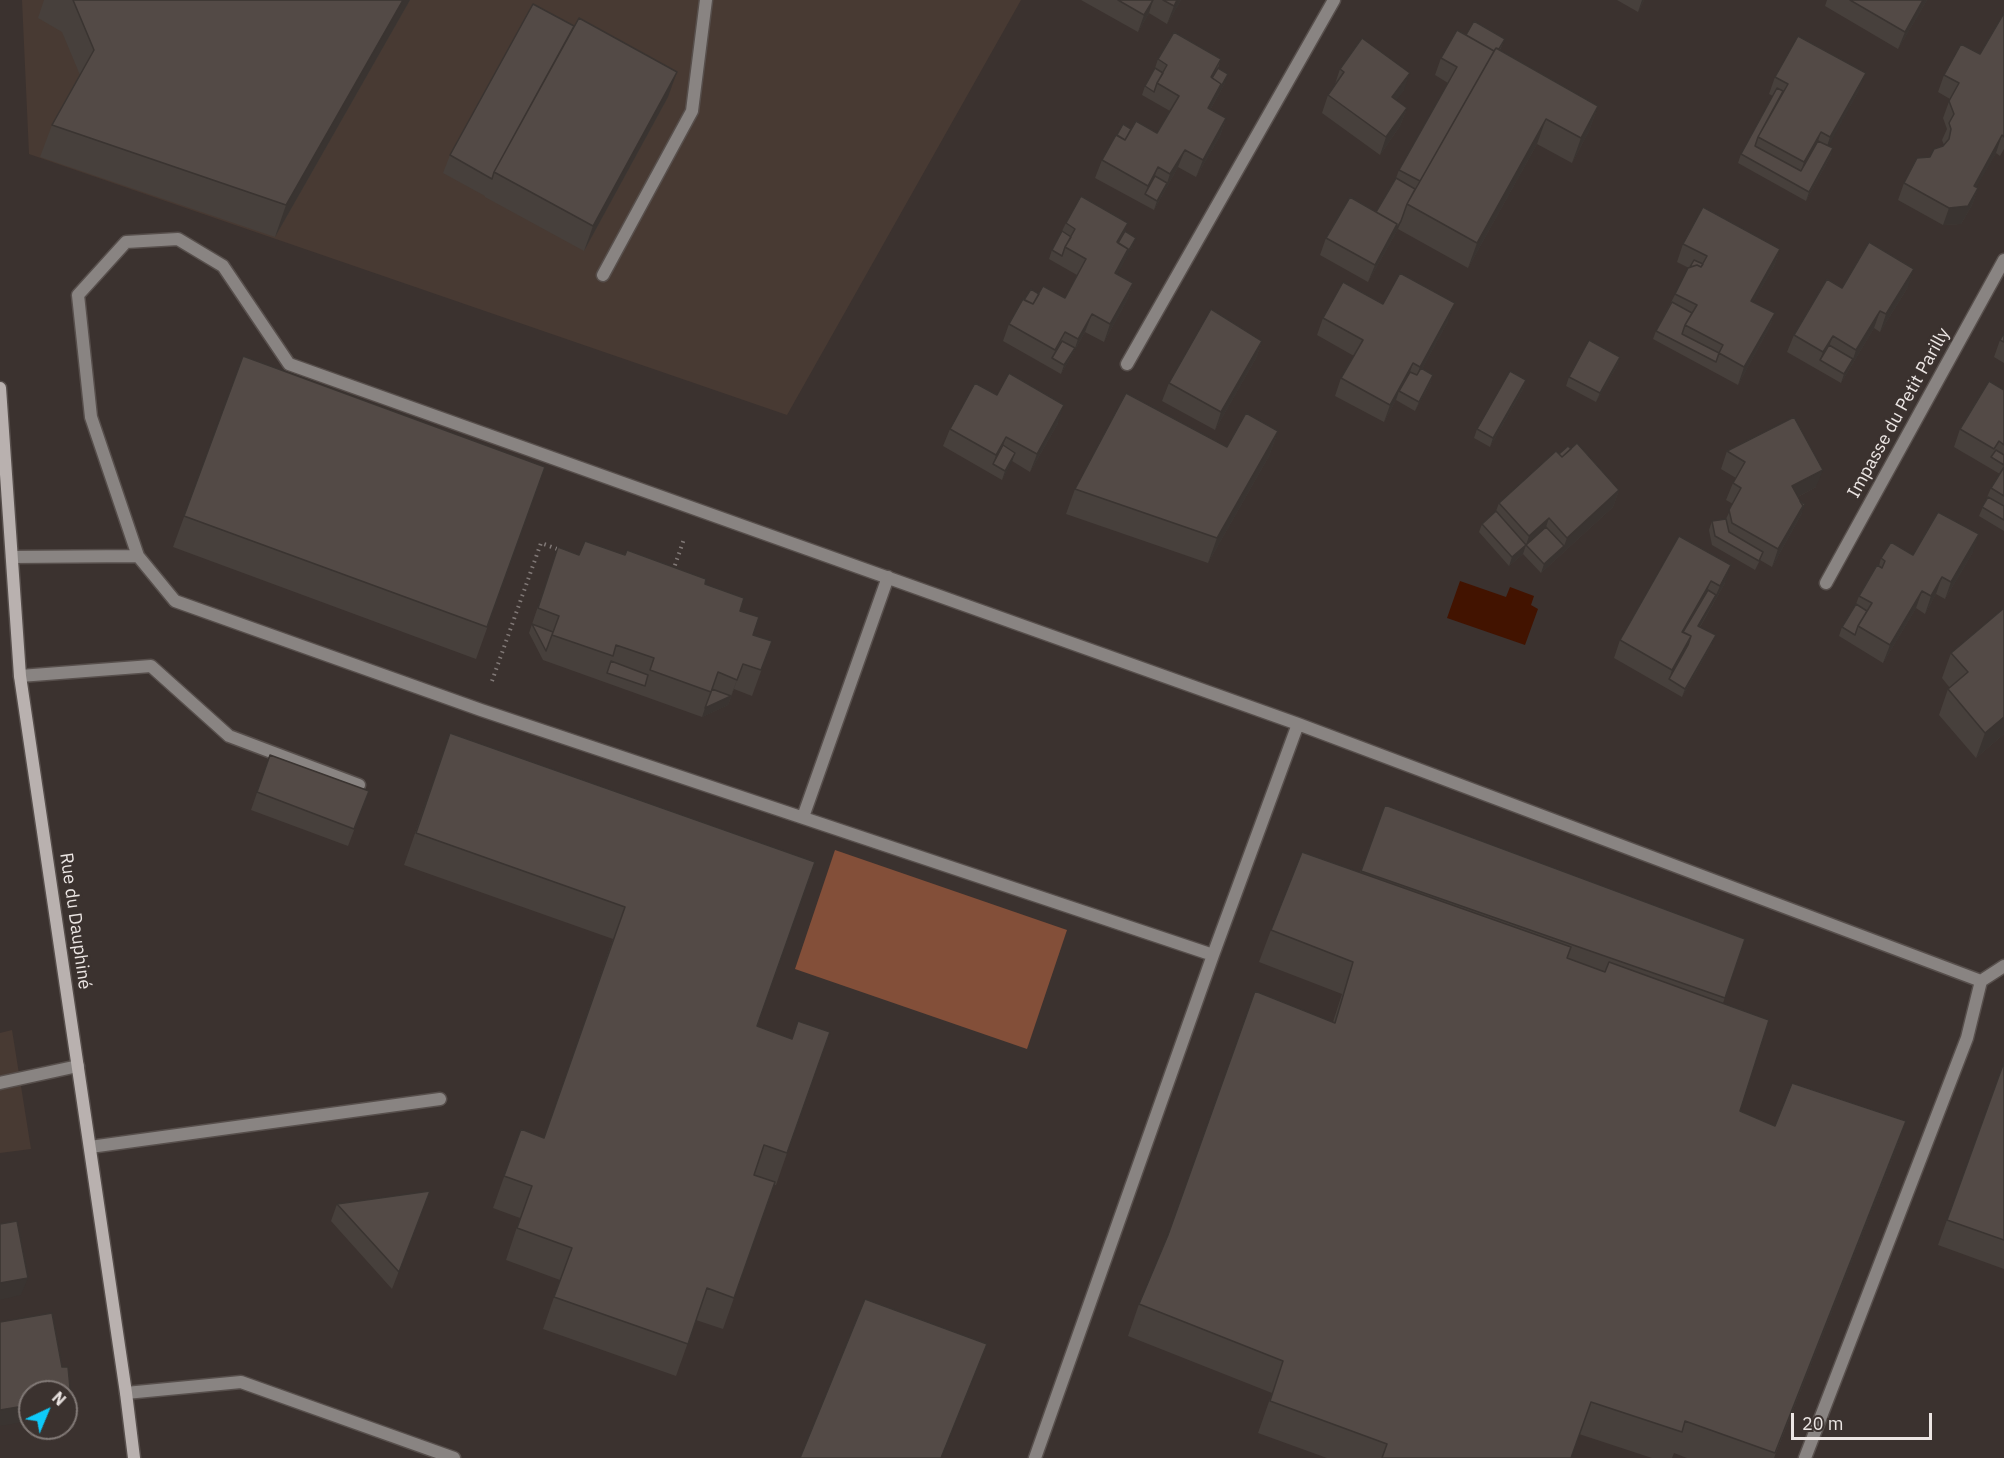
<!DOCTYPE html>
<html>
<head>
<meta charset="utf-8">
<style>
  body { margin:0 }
  #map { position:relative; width:2004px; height:1458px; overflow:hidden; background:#3b322f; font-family:"IBM Plex Sans",sans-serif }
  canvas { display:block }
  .north { position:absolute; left:18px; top:1380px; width:60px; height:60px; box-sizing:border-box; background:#3b322f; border:2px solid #827a77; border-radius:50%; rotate:44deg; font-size:16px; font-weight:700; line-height:24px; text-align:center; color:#ece6e4 }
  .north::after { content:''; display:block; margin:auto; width:21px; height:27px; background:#0ecafa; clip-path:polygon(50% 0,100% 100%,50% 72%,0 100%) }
  .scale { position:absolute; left:1791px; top:1413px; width:141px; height:27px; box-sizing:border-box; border:3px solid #ece6e4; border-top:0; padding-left:8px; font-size:18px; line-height:21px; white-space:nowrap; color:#ece6e4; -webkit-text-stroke:4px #3b322f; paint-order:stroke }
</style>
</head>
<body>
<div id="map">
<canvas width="2004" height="1458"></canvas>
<div class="north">N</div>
<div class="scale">20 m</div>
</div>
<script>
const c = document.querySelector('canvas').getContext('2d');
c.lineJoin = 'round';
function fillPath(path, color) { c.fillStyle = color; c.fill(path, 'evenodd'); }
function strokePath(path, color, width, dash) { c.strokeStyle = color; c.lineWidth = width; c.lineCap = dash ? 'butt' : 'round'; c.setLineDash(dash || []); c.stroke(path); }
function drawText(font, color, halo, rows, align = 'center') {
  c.font = font + ' "IBM Plex Sans",sans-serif'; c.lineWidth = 5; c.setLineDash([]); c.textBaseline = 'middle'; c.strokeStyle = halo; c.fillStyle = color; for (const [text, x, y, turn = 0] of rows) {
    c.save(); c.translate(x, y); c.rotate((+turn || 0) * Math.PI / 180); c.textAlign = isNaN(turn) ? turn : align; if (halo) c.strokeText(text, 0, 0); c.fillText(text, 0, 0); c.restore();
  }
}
fillPath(new Path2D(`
  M22,0h999l-234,415 -758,-261z
  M12,1030l19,119 -31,4v-120z`), '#483a33');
fillPath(new Path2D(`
  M835,850l232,80 -40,119 -232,-80z`), '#834f39');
fillPath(new Path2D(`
  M1460,581l46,16 4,-10 24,9 -3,9 7,4 -13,36 -78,-27z`), '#421300');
const lane = new Path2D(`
  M603,275l89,-164 14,-111
  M1127,364l207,-364
  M12,557l126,-1
  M20,676l131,-10 78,70 130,49
  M803,817l85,-240
  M1213,955l-732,-245 -306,-109 -37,-45 -47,-139 -13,-122 48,-53 52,-3 45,27 66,98 1009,360 683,257
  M0,1083l78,-17
  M90,1147l350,-48
  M126,1393l115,-11 213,76
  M1035,1458l178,-503 85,-231
  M1805,1458l162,-420 14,-57 23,-15`);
const street = new Path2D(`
  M1826,583l178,-323`);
const secondary = new Path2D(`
  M0,388l20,288 106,717 8,65`);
strokePath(lane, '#574f4c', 15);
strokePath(street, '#574f4c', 15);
strokePath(secondary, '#574f4c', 15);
strokePath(new Path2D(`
  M673,571l11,-32
  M492,681l49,-138 19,7`), '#817977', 4, [1.5, 4.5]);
strokePath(lane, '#898482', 12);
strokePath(street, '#898482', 12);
strokePath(secondary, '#b9b1af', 12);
fillPath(new Path2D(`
  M44,0h366l-135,237 -235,-80 12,-32 28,-50 -18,-43 -24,-14z
  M1081,0h100l-14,24 -18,-11 -11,19z
  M1617,0h27l-6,12z
  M1827,0h100l-29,49 -73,-43z
  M2004,13v136l-4,7 -4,-3 -20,34 2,1 -6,17 -11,19 -18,1 -45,-25 6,-17 26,-26 14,-12 -2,-5 5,-11 -4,-11 7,-19 -12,-7 6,-17 36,-21z
  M1466,35l39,4 -5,11 98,56 -9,25 -17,32 -35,-19 -69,124 -70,-39 -30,53 -48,-27 6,-17 50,-26 20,-34 3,-8 49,-87 -13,-8 6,-17z
  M1158,59h63l-3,9 7,15 -15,27 16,8 -6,18 -24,41 -18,-10 -24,43 -59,-32 7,-18 15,-25 14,-6 26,4 13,-22 -28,-16 3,-9 10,-18z
  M1340,69l64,21 -8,10 11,8 -7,18 -20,29 -58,-42 6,-18 6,-8z
  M1775,77l84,13 -31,56 5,2 -3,9 -24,44 -68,-38 3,-9 32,-58 -4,-2z
  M668,97l-84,154 -99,-54v-1l-42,-23 7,-18z
  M1066,223l59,8 8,15 -16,28 16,9 -6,17 -23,42 -19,-10 -24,42 -58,-33 6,-17 15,-24 15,-6 26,4 12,-23 -28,-16 3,-9 10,-19z
  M1683,244l97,5 -6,17 -21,36 22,11 -7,17 -30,55 -85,-46 3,-8 33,-63 -12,-6z
  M1908,287l-28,45 -6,-4 -33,55 -54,-31 7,-17 48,-47z
  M1383,304l65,17 -26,48 11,6 -3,9 -15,27 -19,-11 -12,22 -49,-26 6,-18 13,-22 -37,-21 6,-17z
  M2004,333v30l-10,-6 6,-17z
  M1262,341l-6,17 -41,72 -53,-29 7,-18z
  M243,356l302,111 -69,192 -303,-112z
  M1620,357l-3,9 -21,36 -30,-16 3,-9z
  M1526,380l-3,9 -33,58 -16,-9 3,-9z
  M2004,390v141l-25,-15 12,-28 9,-14 -46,-27 6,-18z
  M997,395l61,28 -28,49 -18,-11 -10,19 -59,-34 7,-17z
  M1278,431l-9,25 -61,107 -142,-49 9,-25 152,-42z
  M1727,451l89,36 -18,10 4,16 -30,54 -12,-7 -5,10 -43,-25 -3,-15 3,-9 14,-2 7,-15 -7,-4 7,-17 3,-5 -15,-9z
  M1559,454l60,36 -6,17 -72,66 -18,-19 -14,12 -30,-34 3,-8 14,-13 3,-8z
  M1679,536l46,47 -25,44 12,17 -30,53 -68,-39 6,-18z
  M558,547l21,8 126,29 35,27 13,24 19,6 -20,55 -18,-7 -6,16 -26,12 -159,-57 -14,-27z
  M1973,552l-28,47 -9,-5 -11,20 -9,-6 -33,55 -44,-27 3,-9 14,-23 3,-8 20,-30 2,-8 32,-3z
  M2004,608v126l-28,24 -37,-43 9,-26 2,-1 -8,-10 9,-25z
  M450,733l307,293 30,127 -11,32h-2l-51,144 -27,-9 -20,56 -133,-47 17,-49 -54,-20 14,-42 -27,-10 28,-79 23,9 69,-199 -209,-74z
  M270,755l99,36 -21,55 -97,-36z
  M1385,805l360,134 -22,64 17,108 35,15 131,-5 -11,31 -121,306h-87l-13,-5 -2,5h-20l-73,-24 -8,24h-244l-69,-25 14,-40 -144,-57 11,-32 194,-282 9,-28 -83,-32 12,-32 89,-58z
  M2004,1061v208l-66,-24z
  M430,1191l-38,98 -61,-68 6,-17z`), '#47403c');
fillPath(new Path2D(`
  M403,0h7l-135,237 11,-32z
  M1153,0l-4,13 -11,19 6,-17z
  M1177,0h4l-14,24 7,-18z
  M1642,0h2l-6,12z
  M1923,0h4l-29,49 7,-17z
  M677,72l-9,25 -84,154 9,-25z
  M1410,73l-6,17 -18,25 6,-18z
  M1866,73l-7,17 -35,65 6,-18z
  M1228,74l-3,9 -24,43 7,-18 13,-24z
  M1598,106l-9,25 -17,32 9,-25z
  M1407,108l-7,18 -20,29 6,-18z
  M1226,118l-6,18 -24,41 7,-17z
  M1546,119l-9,25 -69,124 9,-25z
  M1821,132l-6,18 -17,30 6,-18z
  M2002,135l-6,18 -29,51 7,-18z
  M1833,148l-3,9 -24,44 3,-9z
  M1185,150l-7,17 -24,43 3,-9 10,-18 3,-9z
  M1158,167l-6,17 -7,10 3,-8z
  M1978,188l-6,17 -11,19 -18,1 6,-17z
  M1401,221l-3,8 -30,53 7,-17 22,-41z
  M1128,223l-6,17 -7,11 2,-9z
  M1136,238l-3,8 -24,44 6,-17 13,-24z
  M1780,249l-6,17 -30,52 7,-17z
  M1914,269l-6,18 -28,45 6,-18z
  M1133,283l-6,17 -23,42 6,-18z
  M1455,303l-7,18 -34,63 6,-17z
  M1880,311l-6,17 -33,55 3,-9 9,-15 3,-9z
  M1775,313l-7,17 -30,55 6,-18z
  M1092,314l-7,18 -24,42 3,-9 11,-17 3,-9z
  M1833,336l-7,18 -6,6 3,-8z
  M1262,341l-6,17 -41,72 6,-18z
  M1620,357l-3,9 -21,36 4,-9z
  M1413,363l-6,18 -8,10 -3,9 -12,22 6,-17z
  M1433,375l-3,9 -15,27 4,-9z
  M1526,380l-3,9 -33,58 3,-9z
  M1064,405l-6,18 -28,49 7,-18z
  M1278,431l-9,25 -61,107 9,-25z
  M1006,437l-6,17 -7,10 3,-9z
  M1015,453l-3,9 -10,18 3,-9z
  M1823,470l-7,17 -24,13v-14z
  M1619,490l-6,17 -72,66 3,-9 20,-18 3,-8z
  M1805,504l-3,9 -30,54 6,-18 25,-43z
  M1549,518l-6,18 -17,9 -3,9 -14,12 3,-9 14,-12 3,-9z
  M1979,534l-6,18 -28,47 6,-17z
  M1731,565l-6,18 -30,52 3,-9 18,-31 4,-9z
  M1942,577l-6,17 -11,20 6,-18z
  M1711,581l-7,18 -24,42 2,-9z
  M1922,591l-6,17 -33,55 7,-18z
  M1716,635l-4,9 -30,53 3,-8z
  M1691,636l-6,18 -16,25 3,-9z
  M743,664l-15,41 -26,12 3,-9 26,-12z
  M2004,717v17l-28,24 9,-25z
  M1906,1121l-11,31 -121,306z
  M28,1278l-7,17 -21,5v-17z
  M30,1405v16l-30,5v-16z
  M72,1408l-6,16v-15z
  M34,1428h16l-17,3z`), '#3a3431');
const building = new Path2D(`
  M73,0h330l-117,205 -234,-80 42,-75z
  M1118,0h35l-9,15z
  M1163,0h14l-3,6z
  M1850,0h73l-18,32z
  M533,4l41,22 -80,146 -2,7 -42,-24z
  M2004,13v124l-2,-2 -28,51 4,2 -10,18 -19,2 -45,-25 13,-25 13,-1 4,-8 9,-3 6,-7 2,-10 -2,-6 5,-9 -5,-13 10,-18 -15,-8 17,-31 19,10z
  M579,18l98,54 -84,154 -99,-54z
  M1474,21l31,18 -6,10 -3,-1 -2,3 -28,-16z
  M1457,30l37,21 -74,130 -21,-11 58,-103 -16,-9z
  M1174,32l47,27 -10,18 10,7 -13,24 18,10 -23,42 -18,-10 -15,24 -12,-7 -10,19 -46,-26 14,-25 9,5 11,-19 21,12 22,-37 -22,-13 10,-18 -9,-6z
  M1798,36l68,37 -36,64 -9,-5 -17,30 -46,-25 30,-53 -13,-7z
  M1362,38l48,35 -18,24 15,11 -21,29 -58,-42 16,-23 -4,-3z
  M1496,48l102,58 -17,32 -35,-19 -69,124 -70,-39z
  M1155,68l8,5 -6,10 -3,9 -9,-6z
  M1218,68l10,6 -10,18 3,-8 -9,-6z
  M1777,88l6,3 -25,46 -3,9 46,25 17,-30 15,7 -24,44 -68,-38z
  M1123,124l8,5 -6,11 -8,-5z
  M1155,176l12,7 -10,18 -12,-7z
  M1396,178l19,11 -8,15 -6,17 -7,12 3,-9 -21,-12z
  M1081,196l47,27 -11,19 11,7 -13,24 18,10 -23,41 -18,-10 -14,25 -13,-7 -10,18 -46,-26 14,-25 10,5 10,-18 22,12 21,-39 -21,-12 10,-18 -9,-6z
  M1350,197l47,27 -22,41 -49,-27z
  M1703,207l77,42 -29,52 24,12 -31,54 -25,-14 4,-8 -38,-20 12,-20 -22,-11 13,-26 9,-3 4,2 6,-11 -24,-12z
  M1062,231l9,6 -6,10 -3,9 -10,-6z
  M1125,231l11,7 -11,19 3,-8 -10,-6z
  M1869,242l45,27 -28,45 -6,-3 -24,39 -23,-14 -10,16 -29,-17 33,-56 15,9z
  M1694,260l9,4 -2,3 -4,-2 -7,2z
  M1400,273l55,30 -35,64 -7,-4 -23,42 -49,-27 22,-38 -40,-22 20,-36 40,22z
  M1031,289l8,5 -6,10 -9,-4z
  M1672,302l20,11 -7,12 -3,9 37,19 -3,9 -60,-31z
  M1211,309l51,32 -41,71 -52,-29z
  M2004,333v9l-4,-2z
  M1589,340l31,17 -20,36 -31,-16z
  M1062,341l13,7 -11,17 -12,-7z
  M1829,345l24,14 -9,15 -24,-14z
  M243,356l302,111 -58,160 -303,-111z
  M1421,368l12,7 -14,27 -20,-11 11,-19 7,3z
  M1510,371l16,9 -33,58 -16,-9z
  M1009,373l55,32 -27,49 -31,-17 -10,18 -46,-26 25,-46 22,12z
  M1989,381l15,9v55l-5,-4 -5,8 -34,-20z
  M1126,393l101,54 19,-34 32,18 -61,107 -142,-49z
  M1794,417l29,53 -31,16 11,20 -25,43 -46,-26 -3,-13 12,-22 -8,-5 12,-21 -18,-11z
  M1577,443l42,47 -52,48 -18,-20 -20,18 -30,-33 57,-52 6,6z
  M1003,445l12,8 -10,18 -12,-7z
  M1568,446l3,3 -9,8 -3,-3z
  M1996,450l8,5v10l-13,-8z
  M2004,467v29l-13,-8z
  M1988,497l16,9v14l-22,-13z
  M1800,501l5,3 -6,10 4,-8z
  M1496,511l30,34 20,-18 18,19 -20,18 -18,-19 -14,12 -30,-33z
  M1938,512l41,22 -28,48 -9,-5 -11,19 -9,-5 -32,54 -32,-19 14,-23 -13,-7 18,-31 5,3 3,-7 -4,-3 10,-16 22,13z
  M1726,519l3,13 34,20 -4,9 -44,-25 -3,-15z
  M1679,536l52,29 -11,21 -9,-5 -29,51 9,4 -19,34 -52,-30z
  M585,541l40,14 2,-5 79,29 -1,5 39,14 -4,13 19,6 -6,18 19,6 -11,29 -18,-6 -6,16 -19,-8 -7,20 -61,-22 4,-12 -38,-13 -3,11 -61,-21 7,-19 -21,-8 20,-61 21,8z
  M1708,590l8,5 -18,31 18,9 -31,54 -16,-10 19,-34 3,-9 -8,-4z
  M1856,604l11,7 -9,15 -3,9 -13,-8z
  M2004,608v109l-19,16 -37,-44 20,-17 -17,-19z
  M532,624l21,8 -7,19z
  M611,661l37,14 -3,11 -38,-13z
  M712,689l19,7 -26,12 6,-16z
  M450,733l365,129 -58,164 35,13 6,-18 32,11 -43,121 -23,-8 -10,30 21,7 -41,116 -27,-10 -19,56 -134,-47 18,-49 -55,-20 15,-42 -28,-10 17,-47 23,9 81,-231 -209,-74z
  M270,755l99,36 -15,38 -97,-37z
  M1385,805l360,134 -20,59 -364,-127z
  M1302,852l269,95 -4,11 38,14 4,-10 160,58 -29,91 35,15 17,-43 114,38 -131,332 -90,-32 -3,11 -91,-30 -20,56h-189l5,-14 -117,-43 13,-40 -144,-57 29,-69 87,-244 80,32 18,-61 -82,-32z
  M2004,1062v178l-57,-20z
  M430,1191l-31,81 -62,-68z
  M17,1221l11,57 -28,5v-59z
  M865,1299l122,45 -46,114h-141z
  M52,1313l10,54h6l4,41 -6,1v-17h-36v13l-30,5v-88z`);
fillPath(building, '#534a46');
strokePath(building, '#3a3431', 1.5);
drawText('18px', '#ece6e4', '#3b322f', [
  ["Impasse du Petit Parilly",1899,413,-61],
  ["Rue du Dauphiné",75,921,82]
]);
</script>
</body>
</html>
